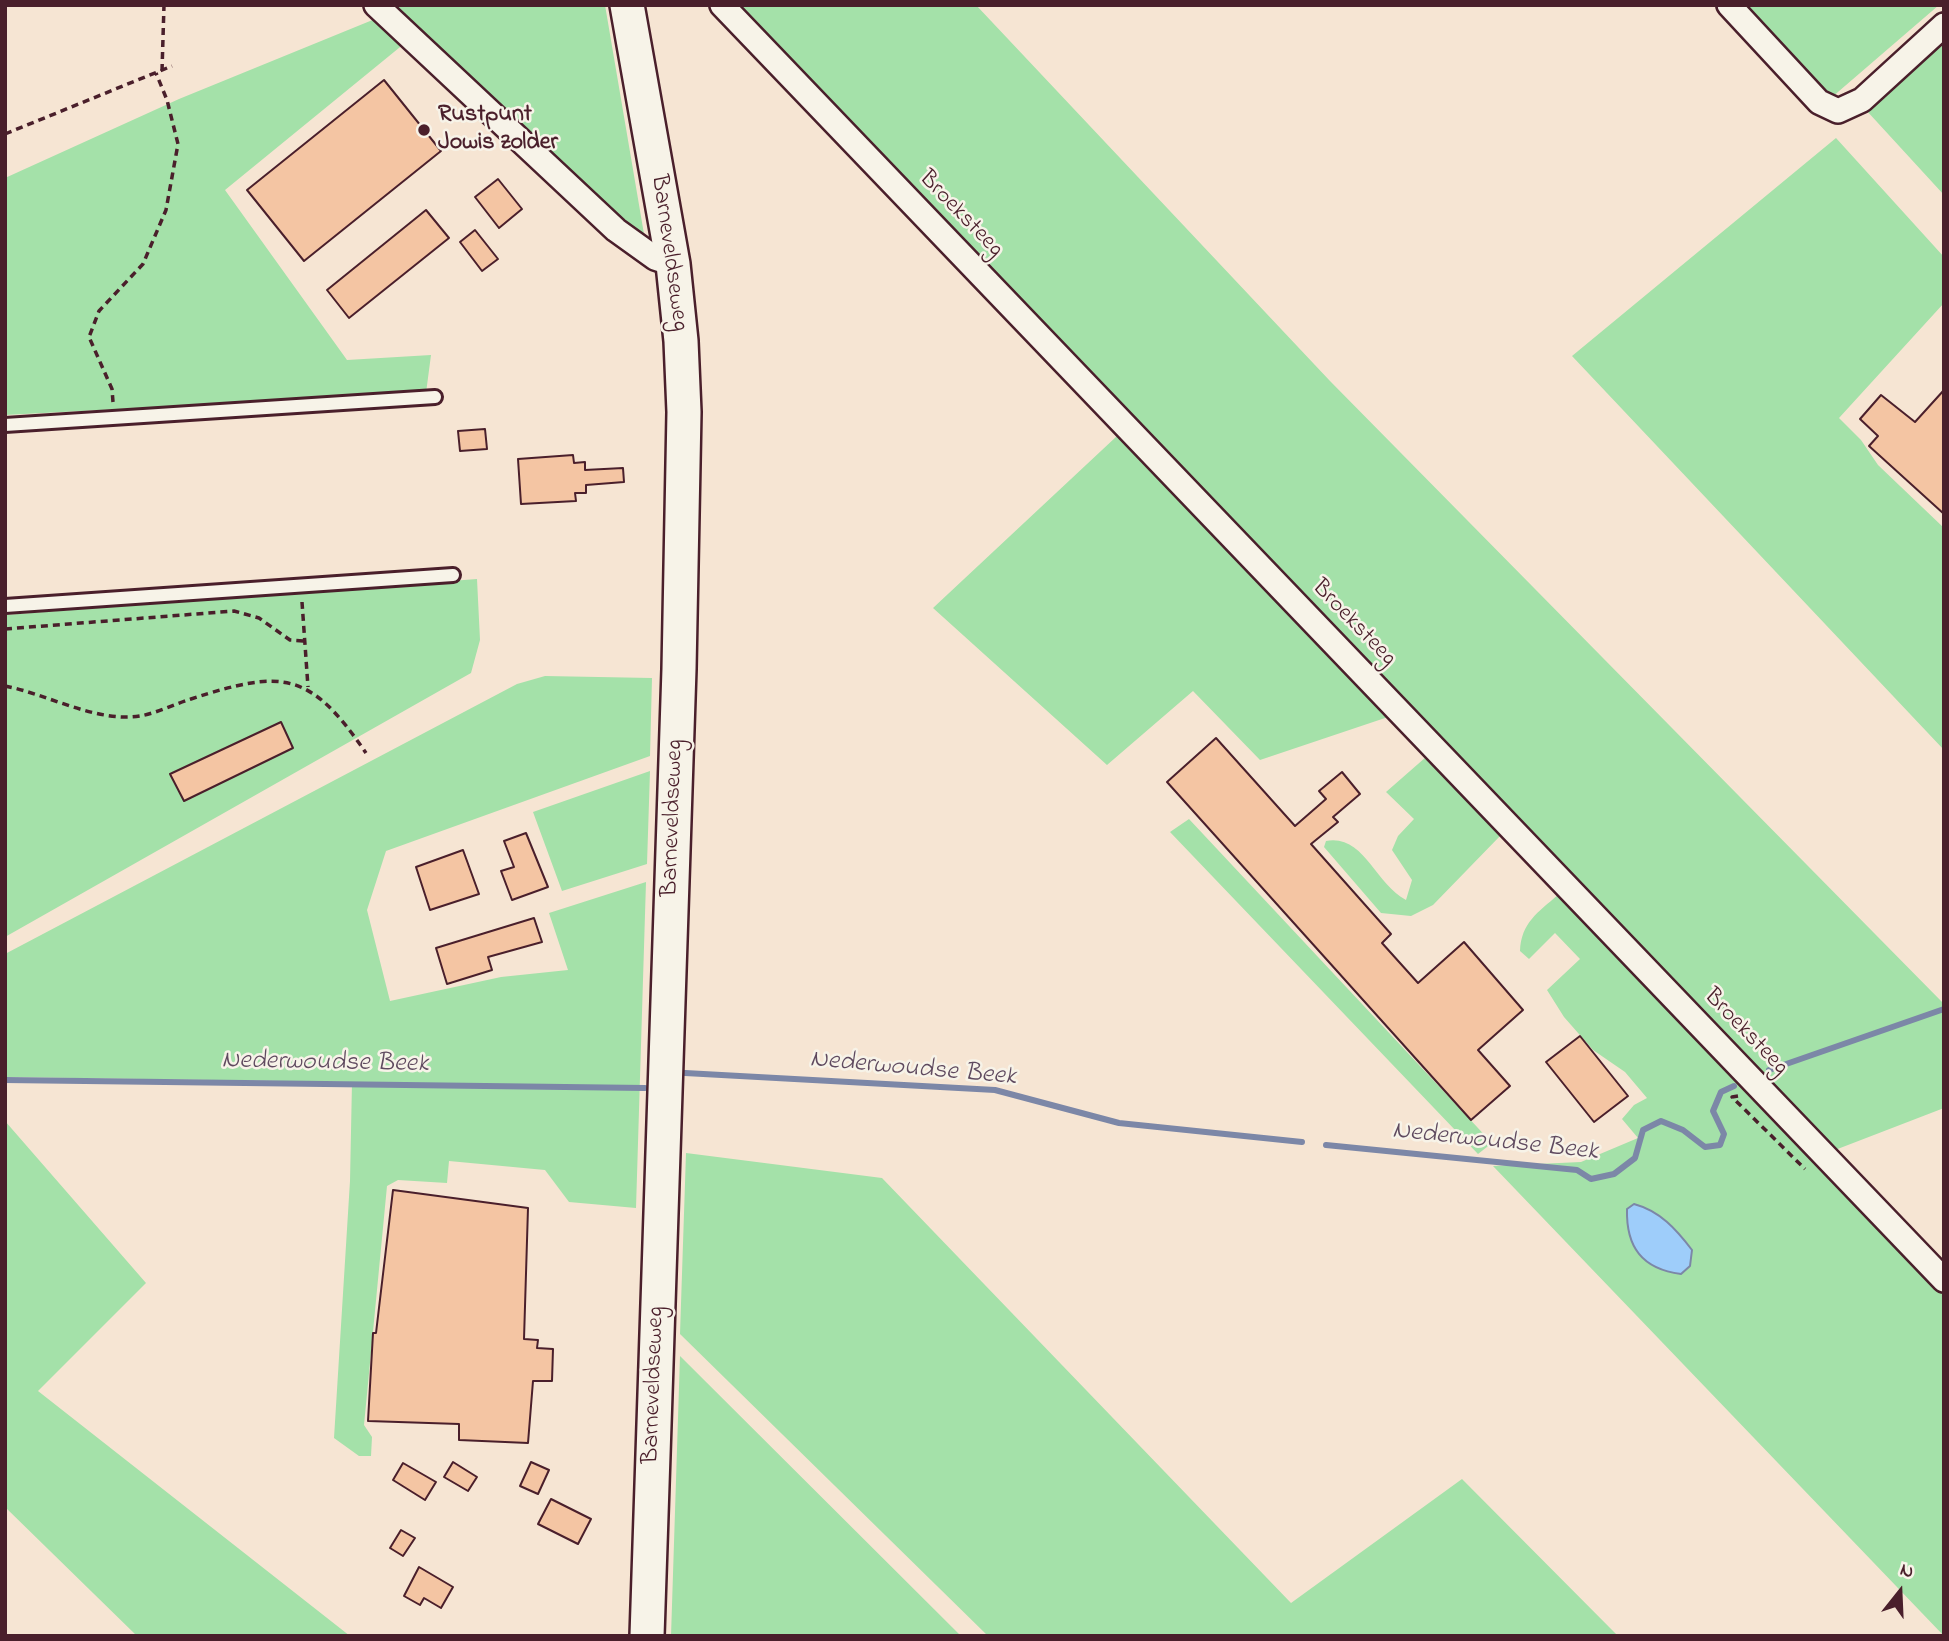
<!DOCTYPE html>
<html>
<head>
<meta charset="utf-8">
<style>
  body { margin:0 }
  #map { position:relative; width:1949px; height:1641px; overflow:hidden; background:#f6e5d3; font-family:"Indie Flower",sans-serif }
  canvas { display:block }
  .frame { position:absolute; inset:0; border:7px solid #4a1f2b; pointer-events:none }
  .north { position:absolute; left:1865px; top:1557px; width:70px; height:70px; -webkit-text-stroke:5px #f7f3e8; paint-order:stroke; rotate:18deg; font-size:19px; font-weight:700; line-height:28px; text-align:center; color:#4a1f2b }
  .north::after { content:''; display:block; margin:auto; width:24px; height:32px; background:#4a1f2b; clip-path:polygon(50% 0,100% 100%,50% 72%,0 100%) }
</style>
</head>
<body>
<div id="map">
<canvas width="1949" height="1641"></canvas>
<div class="frame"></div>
<div class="north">N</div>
</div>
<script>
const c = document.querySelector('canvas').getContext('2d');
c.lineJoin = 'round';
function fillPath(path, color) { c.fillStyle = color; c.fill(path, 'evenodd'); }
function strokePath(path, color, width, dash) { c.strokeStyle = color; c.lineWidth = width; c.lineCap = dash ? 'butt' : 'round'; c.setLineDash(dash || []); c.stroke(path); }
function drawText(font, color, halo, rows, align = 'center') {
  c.font = font + ' "Indie Flower",sans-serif'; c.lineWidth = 5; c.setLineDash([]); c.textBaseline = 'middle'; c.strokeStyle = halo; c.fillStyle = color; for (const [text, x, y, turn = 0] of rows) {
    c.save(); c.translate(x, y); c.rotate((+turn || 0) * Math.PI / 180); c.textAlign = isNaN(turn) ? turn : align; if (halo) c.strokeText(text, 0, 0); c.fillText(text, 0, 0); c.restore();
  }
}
fillPath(new Path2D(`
  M393,5h212l40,235z
  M734,5h242l354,376 614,623v104l-109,42z
  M1747,5h192l-108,93z
  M375,19l30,24 -180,147 122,170 84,-5 -5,38 -421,22v-237l174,-79z
  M1944,41v154l-78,-85z
  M1836,138l108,119v46l-105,115 22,22 17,25 66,63v222l-372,-394z
  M1117,436l24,23 247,258 -128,43 -67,-69 -86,74 -174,-157z
  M477,579l3,61 -9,33 -466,264v-322z
  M545,676l107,2 -2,78 -264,95 -19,59 23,91 111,-24 67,-7 -19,-57 97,-31 -10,326 -67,-6 -24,-32 -96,-9 -2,22 -49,-3 -11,6 -23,239 8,12 -1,19h-12l-25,-18 16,-257 2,-99 -347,-5v-123l512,-270z
  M1426,757l75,78 -68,70 -22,11 -30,-3 -57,-66 2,-6c38,-7 49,43 80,59l6,-20 -20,-30 6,-14 16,-17 -28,-27z
  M650,771l-3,93 -85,27 -29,-79z
  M1189,819l303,324 -14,11 -308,-322z
  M1558,895l386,400v341l-451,-470 88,-4 57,-24 -16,-19 12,-14 13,-7 -22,-26 -32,-22 -29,-33 -17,-27 33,-31 -25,-26 -26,26 -9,-8c1,-28 18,-39 38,-56z
  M5,1121l141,162 -108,108 312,245h-213l-132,-129z
  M686,1153l196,25 409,425 171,-124 156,157h-630l-308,-302z
  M680,1356l281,280h1h-291z`), '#a4e1a9');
const water = new Path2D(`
  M1634,1204c26,7 42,25 58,46l-2,16 -9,8c-39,-5 -55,-27 -54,-65z`);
fillPath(water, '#9ecdfa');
strokePath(water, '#7c87a7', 2);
strokePath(new Path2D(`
  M1769,1070l175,-61
  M685,1073l310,17 124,33 183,19
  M5,1080l640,8
  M1326,1145l251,25 14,9 23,-5 21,-16 8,-28 18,-9 22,9 22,17 15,-2 4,-11 -11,-23 8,-19 13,-6`), '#7c87a7', 6);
const building = new Path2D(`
  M384,80l57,71 -137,110 -57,-71z
  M498,179l24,30 -23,19 -24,-31z
  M426,210l23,28 -100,80 -22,-28z
  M475,230l23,29 -16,12 -22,-29z
  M1944,390v124l-75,-68 9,-10 -18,-17 21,-24 34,27z
  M485,429l2,20 -27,2 -2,-20z
  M573,455l1,8 11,-1v8l38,-2 1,14 -38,3v8h-11l1,8 -55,3 -3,-45z
  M281,722l12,26 -109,53 -14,-27z
  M1216,738l79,88 31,-27 -7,-8 23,-19 18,22 -27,23 5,5 -27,22 80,90 -9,9 36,40 46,-41 59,68 -45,40 32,36 -39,34 -304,-338z
  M526,833l22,54 -36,13 -11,-29 13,-4 -10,-26z
  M463,850l16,44 -49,16 -14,-43z
  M534,918l8,24 -54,15 4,13 -45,14 -11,-36z
  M1580,1036l48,60 -34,26 -48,-60z
  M393,1190l135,18 -4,131 14,1 -1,8 16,1 -1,32h-19l-5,62 -69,-3v-16l-91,-3 5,-88h3z
  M453,1462l24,15 -9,14 -24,-14z
  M531,1462l18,8 -11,24 -18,-8z
  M403,1463l33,19 -11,18 -32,-20z
  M551,1499l40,20 -13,25 -40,-20z
  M401,1530l14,8 -12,18 -13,-8z
  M419,1567l34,20 -12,21 -17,-10 -4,7 -16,-9z`);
fillPath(building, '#f4c5a3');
strokePath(building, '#4a1f2b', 2);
const service = new Path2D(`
  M5,425l430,-28
  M5,606l448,-31`);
const minor = new Path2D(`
  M376,5l240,225 39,28 18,6
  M722,5l1222,1275
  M1729,5l90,97 19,9 24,-11 82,-75`);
const secondary = new Path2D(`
  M627,5l46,259 8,77 3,71 -5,257 -32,967`);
strokePath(service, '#4a1f2b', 18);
strokePath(minor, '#4a1f2b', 28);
strokePath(secondary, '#4a1f2b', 38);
strokePath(new Path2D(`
  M162,71l2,-66
  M5,134l167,-68
  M113,402l-1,-13 -23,-52 10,-26 44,-47 23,-54 12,-66 -11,-44 -11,-27
  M302,602l6,85
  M5,629l229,-18 25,7 31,22 15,1
  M5,686c42,8 92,37 135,30 17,-3 35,-12 51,-17 92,-30 119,-28 175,54
  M1738,1096l-6,1 73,72`), '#4a1f2b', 3.5, [7, 5]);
strokePath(service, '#f7f3e8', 12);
strokePath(minor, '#f7f3e8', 23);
strokePath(secondary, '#f7f3e8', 33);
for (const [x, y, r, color] of [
  [424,130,7,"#4a1f2b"]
]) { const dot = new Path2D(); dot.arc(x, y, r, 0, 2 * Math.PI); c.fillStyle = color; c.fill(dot); strokePath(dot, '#f7f3e8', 2.5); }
drawText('bold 24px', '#4a1f2b', '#f7f3e8', [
  ["Rustpunt",438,116],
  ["Jowis zolder",438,144]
], 'left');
drawText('24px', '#4a1f2b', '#f7f3e8', [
  ["Broeksteeg",960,215,46],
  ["Barneveldseweg",668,253,82],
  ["Broeksteeg",1353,624,46],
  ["Barneveldseweg",674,818,-88],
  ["Broeksteeg",1745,1033,46],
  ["Barneveldseweg",655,1385,-88]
]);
drawText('italic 26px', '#5f4a5f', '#f7f3e8', [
  ["Nederwoudse Beek",325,1064,1],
  ["Nederwoudse Beek",913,1070,5],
  ["Nederwoudse Beek",1495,1143,6]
]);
</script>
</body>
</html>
